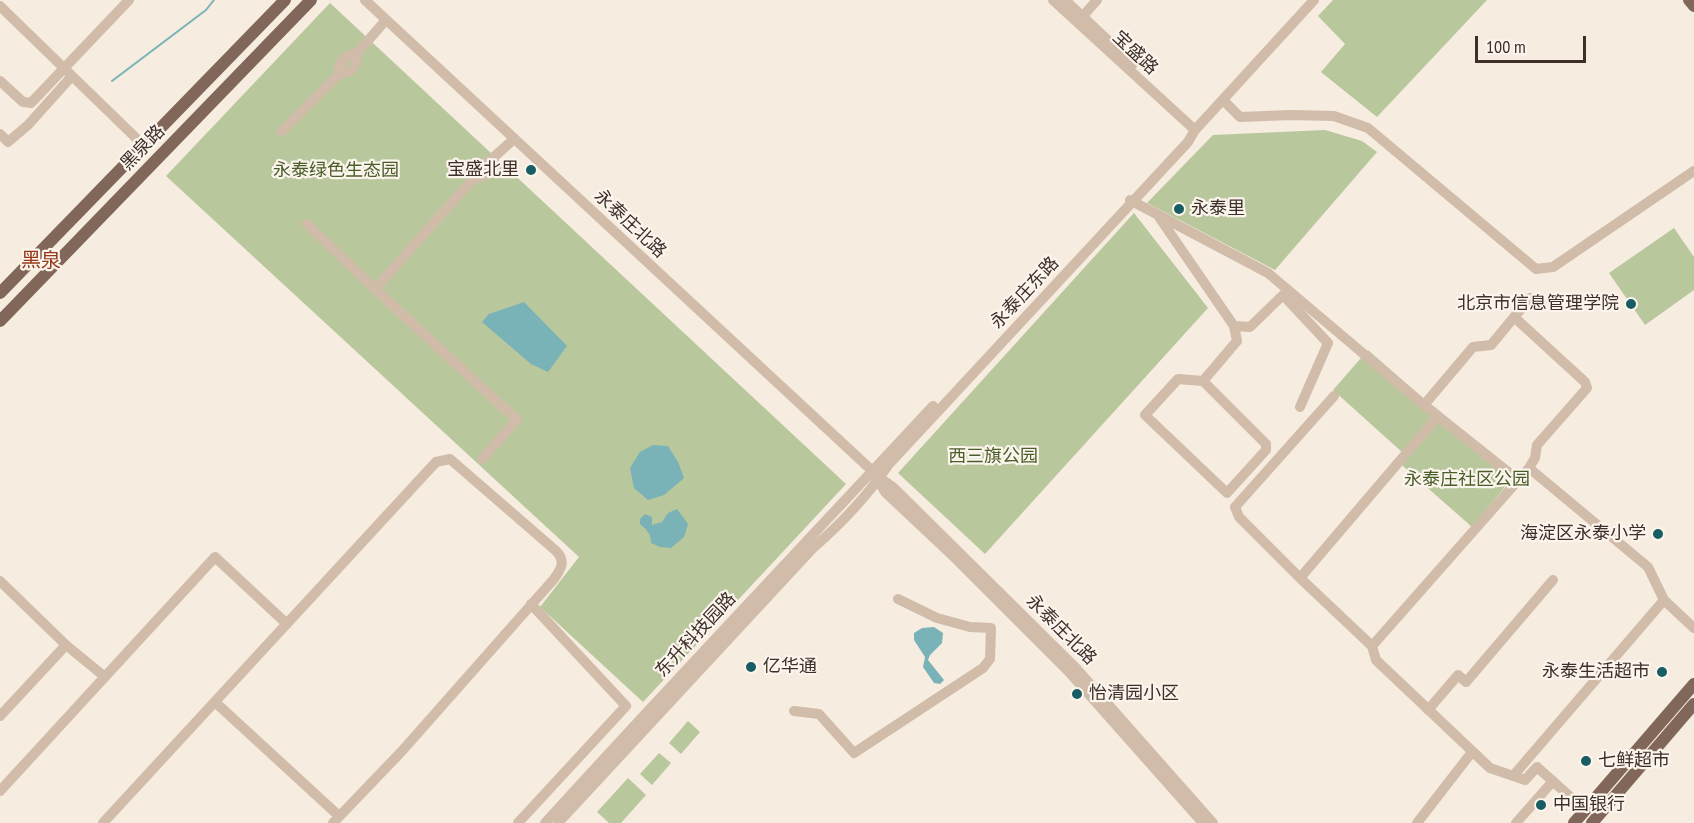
<!DOCTYPE html>
<html>
<head>
<meta charset="utf-8">
<style>
  body { margin:0 }
  #map { position:relative; width:1694px; height:823px; overflow:hidden; background:#f6ecdf; font-family:"PT Sans Narrow",sans-serif }
  canvas { display:block }
  .scale { position:absolute; left:1475px; top:36px; width:111px; height:27px; box-sizing:border-box; border:3px solid #3c3029; border-top:0; padding-left:8px; font-size:18px; line-height:21px; white-space:nowrap; color:#3c3029; -webkit-text-stroke:4px #fcf5ed; paint-order:stroke }
</style>
</head>
<body>
<div id="map">
<canvas width="1694" height="823"></canvas>
<div class="scale">100 m</div>
</div>
<script>
const c = document.querySelector('canvas').getContext('2d');
c.lineJoin = 'round';
function fillPath(path, color) { c.fillStyle = color; c.fill(path, 'evenodd'); }
function strokePath(path, color, width, dash) { c.strokeStyle = color; c.lineWidth = width; c.lineCap = dash ? 'butt' : 'round'; c.setLineDash(dash || []); c.stroke(path); }
function drawText(font, color, halo, rows, align = 'center') {
  c.font = font + ' "PT Sans Narrow","Noto Sans SC",sans-serif'; c.lineWidth = 4.5; c.setLineDash([]); c.textBaseline = 'middle'; c.strokeStyle = halo; c.fillStyle = color; for (const [text, x, y, turn = 0] of rows) {
    c.save(); c.translate(x, y); c.rotate((+turn || 0) * Math.PI / 180); c.textAlign = isNaN(turn) ? turn : align; if (halo) c.strokeText(text, 0, 0); c.fillText(text, 0, 0); c.restore();
  }
}
fillPath(new Path2D(`
  M1333,0h154l-110,117 -56,-45 24,-28 -27,-28z
  M330,3l516,481 -203,218 -103,-95 39,-50 -413,-381z
  M1325,130l37,11 15,11 -102,118 -128,-67 66,-68z
  M1134,213l74,95 -223,246 -87,-81z
  M1674,228l20,29v33l-49,35 -36,-52z
  M1368,350l145,127 -41,50 -76,-67 6,-8 -69,-62z
  M688,721l12,11 -19,22 -12,-11z
  M659,753l12,10 -19,22 -12,-11z
  M628,778l18,17 -25,28h-12l-12,-11z`), '#b8c79c');
fillPath(new Path2D(`
  M524,302l43,44 -19,26 -17,-8 -49,-42 7,-8z
  M653,445l15,1 10,16 6,16 -20,17 -16,5 -14,-12 -4,-20 10,-16z
  M677,509l11,15 -4,13 -13,11 -11,-1 -9,-4c0,-9 -4,-13 -11,-19v-5l5,-5 7,3v8l10,-3 6,-9z
  M934,627l9,6 -1,10 -12,12 -2,5 16,20 -4,4 -6,-1 -11,-16 2,-10 -11,-17v-7l8,-5z`), '#7ab3b7');
strokePath(new Path2D(`
  M112,81l94,-71 8,-10`), '#7ab3b7', 2);
strokePath(new Path2D(`
  M365,0l515,478 13,9 183,181 137,155
  M1053,0l142,130
  M1065,0l68,64
  M0,6l136,132
  M1083,16l14,-16
  M358,52c-3,16 -4,19 -20,23l2,-12 5,-6 13,-5 28,-32
  M0,81l23,21 8,1 98,-103
  M1223,100l17,17 51,-2 43,1 34,12 168,141 17,-2 141,-96
  M282,131l56,-56
  M0,134l8,8 20,-17 44,-49
  M482,163l6,6 -2,6 -14,5 2,-13z
  M485,165l29,-26
  M1130,200l138,73 156,132 94,75
  M1159,217l75,109 16,1 33,-32 45,48 -28,64
  M307,224l68,65 97,-109
  M375,289l142,131 -35,39
  M1514,317l71,65 2,6 -50,57 -2,13 -6,10 -157,178 4,14 114,108 35,12 12,-13 48,43
  M1203,381l-25,-2 -33,36 82,78 39,-43v-6l-63,-63 34,-40 -3,-15
  M1529,468l119,99 16,33 30,28
  M876,477l9,15 66,62 118,118 134,151
  M1300,578l-61,-61 -4,-10 99,-111
  M0,581l66,64 39,32
  M1372,646l-72,-68 138,-162 -14,-11 49,-58 18,-2 39,-47
  M215,702l124,114
  M1428,710l30,-35 8,7 87,-102
  M794,711l25,3 35,39 129,-85 7,-9 1,-31 -21,-1 -33,-9 -39,-19
  M0,716l66,-71
  M1513,776l151,-176
  M0,791l215,-234 72,67
  M103,823l333,-361 14,-3 105,91c11,10 7,18 -1,29l-152,172 -69,72
  M518,823l108,-117 -95,-102
  M545,823c128,-141 259,-278 388,-417
  M558,823l254,-274c30,-26 55,-52 77,-85l299,-322 7,-12 119,-130
  M1417,823l55,-71
  M1516,823l37,-42`), '#d0bca9', 10);
strokePath(new Path2D(`
  M1689,0l5,6
  M0,293l285,-293
  M0,321l311,-321
  M1574,823l120,-139
  M1592,823l102,-119`), '#806759', 12);
for (const [x, y, r, color] of [
  [531,170,6,"#195d64"],
  [1179,209,6,"#195d64"],
  [1631,304,6,"#195d64"],
  [1658,534,6,"#195d64"],
  [751,667,6,"#195d64"],
  [1662,672,6,"#195d64"],
  [1077,694,6,"#195d64"],
  [1586,761,6,"#195d64"],
  [1541,805,6,"#195d64"]
]) { const dot = new Path2D(); dot.arc(x, y, r, 0, 2 * Math.PI); c.fillStyle = color; c.fill(dot); strokePath(dot, '#fcf5ed', 2); }
drawText('18px', '#3c3029', '#fcf5ed', [
  ["宝盛路",1135,53,43],
  ["黑泉路",143,148,-46],
  ["永泰庄北路",630,224,43],
  ["永泰庄东路",1025,293,-47],
  ["永泰庄北路",1061,630,45],
  ["东升科技园路",696,635,-47]
]);
drawText('18px', '#3c3029', '#fcf5ed', [
  ["宝盛北里",519,170,"right"],
  ["永泰里",1191,209],
  ["北京市信息管理学院",1619,304,"right"],
  ["海淀区永泰小学",1646,534,"right"],
  ["亿华通",763,667],
  ["永泰生活超市",1650,672,"right"],
  ["怡清园小区",1089,694],
  ["七鲜超市",1598,761],
  ["中国银行",1553,805]
], 'left');
drawText('18px', '#4a5e2a', '#fcf5ed', [
  ["永泰绿色生态园",336,171],
  ["西三旗公园",993,457],
  ["永泰庄社区公园",1467,480]
]);
drawText('20px', '#963918', '#fcf5ed', [
  ["黑泉",41,261]
]);
</script>
</body>
</html>
